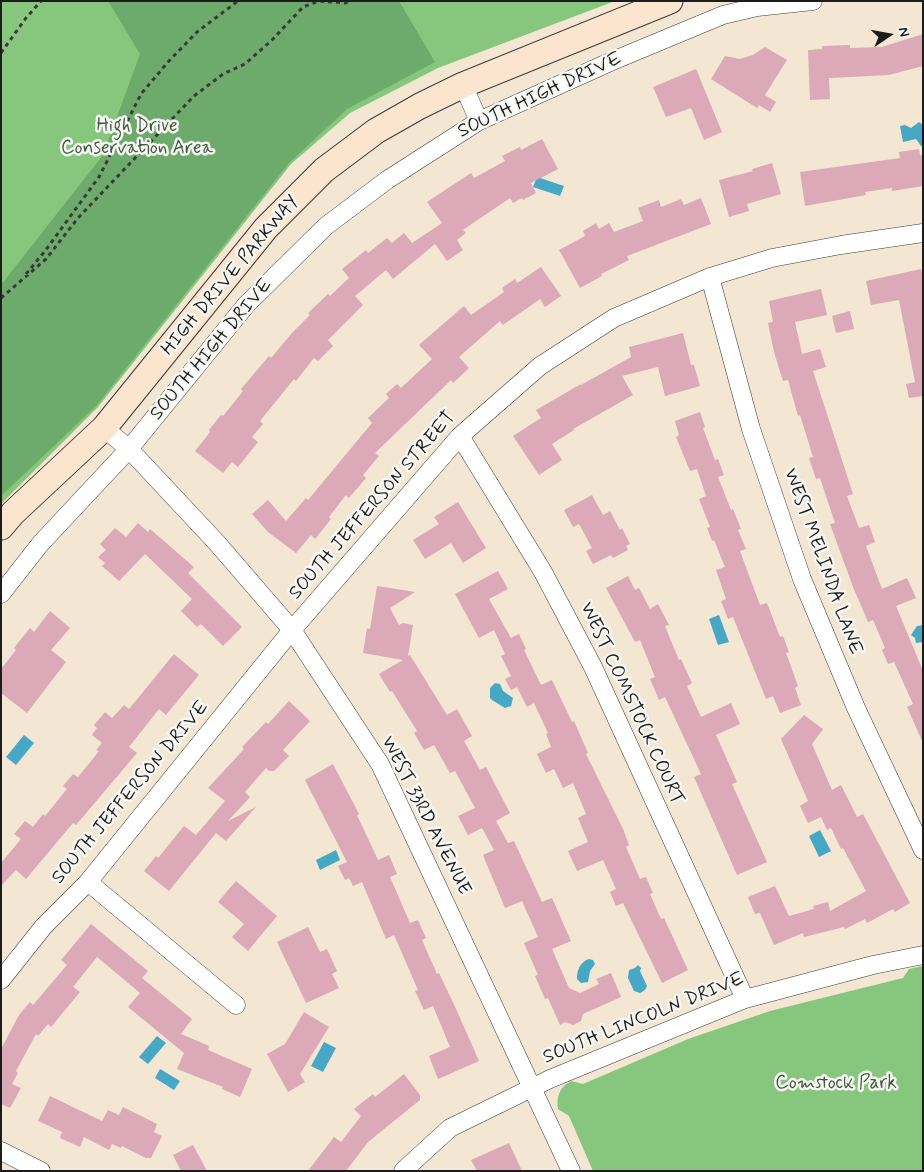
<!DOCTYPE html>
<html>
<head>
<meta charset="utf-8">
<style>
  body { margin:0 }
  #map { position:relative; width:924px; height:1172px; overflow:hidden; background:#f3e6d3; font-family:Mynerve,sans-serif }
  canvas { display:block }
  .frame { position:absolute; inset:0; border:2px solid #1c1c1c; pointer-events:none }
  .north { position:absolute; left:864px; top:10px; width:50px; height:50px; -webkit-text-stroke:4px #f6f6f2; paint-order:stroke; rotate:78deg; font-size:14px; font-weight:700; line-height:20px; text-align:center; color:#1c1c1c }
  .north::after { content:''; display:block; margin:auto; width:18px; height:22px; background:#1c1c1c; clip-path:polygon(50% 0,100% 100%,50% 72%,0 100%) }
</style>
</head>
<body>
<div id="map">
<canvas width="924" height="1172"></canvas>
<div class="frame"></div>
<div class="north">N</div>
</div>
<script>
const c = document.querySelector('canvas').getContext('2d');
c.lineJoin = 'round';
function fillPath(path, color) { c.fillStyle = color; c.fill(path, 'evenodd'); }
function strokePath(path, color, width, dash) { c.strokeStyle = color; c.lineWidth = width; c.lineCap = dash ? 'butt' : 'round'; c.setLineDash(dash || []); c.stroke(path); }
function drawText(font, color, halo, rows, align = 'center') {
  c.font = font + ' Mynerve,sans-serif'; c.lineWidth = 5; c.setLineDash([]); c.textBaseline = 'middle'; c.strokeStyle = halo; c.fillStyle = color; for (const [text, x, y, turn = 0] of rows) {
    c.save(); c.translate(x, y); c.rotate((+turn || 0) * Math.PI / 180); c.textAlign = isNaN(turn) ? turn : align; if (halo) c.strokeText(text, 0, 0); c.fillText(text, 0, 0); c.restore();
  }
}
fillPath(new Path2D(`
  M1,1h614l-177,67 -88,45 -59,51 -193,243 -97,97z
  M923,966v205h-330l-24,-55 -11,-7c-2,-13 2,-22 13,-28l12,3 105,-45 82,-28 133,-33 6,-9z`), '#86c67d');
fillPath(new Path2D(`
  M108,1h291l36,61 -88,47 -58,54 -193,243 -95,90v-211l102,-130 37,-101z`), '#6cab6c');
fillPath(new Path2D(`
  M919,122l4,3v21h-2l-5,-7 -13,3 -3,-16 5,-1 6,3z
  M537,177l27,9 -4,10 -27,-9z
  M719,615l10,27 -11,3 -9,-26z
  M923,625v17l-7,1 -1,-5 -4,-3 6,-9z
  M495,683l5,1 3,7 10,7 -2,8 -6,2 -13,-8 -2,-2v-10z
  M24,735l10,8 -18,22 -10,-8z
  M820,830l11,21 -12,6 -10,-21z
  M336,850l4,10 -20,10 -4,-10z
  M589,959l4,1 2,4 -5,7 -2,11 -7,1 -4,-4c0,-9 3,-17 12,-20z
  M638,965l3,3 -1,3 7,15 -2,4 -5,3 -6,-2 -6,-13 1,-8 6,-2z
  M157,1036l9,7 -18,21 -9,-7z
  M324,1042l12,6 -13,24 -12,-6z
  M160,1069l20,12 -6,9 -19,-12z`), '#46a8c5');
fillPath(new Path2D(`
  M923,34v32l-34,9 -60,3 1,21 -20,1 -2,-50 14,-1v-3l28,-1v3l32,-1z
  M765,47l22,13 -22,35 11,7 -6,10 -11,-7 -2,3 -46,-29 14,-23 15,3 13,-4z
  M696,69l26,63 -18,8 -13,-32 -25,9 -13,-30z
  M542,139l16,30 -27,14 5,10 -13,7 -1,-2 -9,5 -3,-5 -47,32 3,3 -9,7 6,10 -16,11 -12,-17 -42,35 -7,-9 -31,26 8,9 -35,35 5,6 -15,15 -4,-3 -18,23 -2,-2 -34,42 3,3 -11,13 6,5 -20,25 -6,-5 -9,11 -28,-22 15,-19 -1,-2 12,-15 2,1 20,-25 -2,-2 28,-33 2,2 21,-25 18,-18 -2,-2 20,-19 2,2 19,-18 -7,-9 24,-19 2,3 19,-15 5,5 12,-10 8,10 30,-20 -15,-21 44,-29 3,5 31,-17 -3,-5 18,-9 1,3z
  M919,149l1,6h3v31l-31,5v-3l-27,4 1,3 -61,11 -5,-34 100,-14 -1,-6z
  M772,163l9,31 -34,10 2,7 -20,6 -10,-37 34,-9 -1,-2z
  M701,198l10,26 -84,32 2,4 -28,14 1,2 -22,12 -21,-38 26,-14 -2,-5 13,-8 3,6 10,-6 5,9 29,-11 -5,-13 21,-8 2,7 20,-8 3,6z
  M541,267l20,29 -16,11 -5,-8 -37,26 -3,-4 -41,36 10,11 -16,15 -2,-3 -76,73 4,3 -16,19 3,3 -17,20 -3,-3 -17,22 2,2 -16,20 -4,-4 -15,18 -28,-21 -16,-18 16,-14 18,21 20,-23 2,2 64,-77 -4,-5 21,-20 -3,-4 11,-10 4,4 31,-29 -13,-14 45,-39 7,9 33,-23 -2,-4 13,-9 2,4z
  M921,269l2,8v119l-14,2 -3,-14 9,-2 -16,-82 -28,5 -5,-24z
  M821,289l6,26 -32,7 7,32 18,-5 6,18 -13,4 40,123 -6,2 12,32 10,-3 6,17 -9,4 16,43 25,-11 9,20 -20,8 27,65v72l-16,-36 6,-3 -19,-42 -6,2 -6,-14 3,-2 -12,-28 -5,2 -15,-35 -23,-63 5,-1 -15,-45 -4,1 -7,-21 4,-1 -13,-42 -2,1 -10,-36 -5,1 -9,-29 -6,-29 5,-1 -4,-21z
  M850,311l4,18 -18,4 -4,-17z
  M683,333l8,32h3l6,21 -35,10 -7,-29 -36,9 11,19 -60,34 1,1 -22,14 10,16 -23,15 -26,-39 28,-18 -5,-8 45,-26v1l50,-28 -2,-10z
  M700,412l5,15 -2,1 12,32 3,-1 6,16 -6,2 13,33 2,-1 8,20 -3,1 8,19 -6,2 20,54 7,-2 13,34 3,-1 6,16 -3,1 12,33 -3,2 6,17 -21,8 -7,-17 -7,3 -33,-82 -5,2 -7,-18 5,-2 -10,-29 9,-3 -11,-27 -2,1 -5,-13 3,-1 -11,-28 7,-3 -9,-27 -7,2 -14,-34 3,-2 -4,-14z
  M592,495l11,20 7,-4 10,19 2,-2 8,16 -4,2 2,4 -15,8 -2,-3 -18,9 -7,-13 6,-3 -13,-24 -6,3 -9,-17z
  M458,502l28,46 -23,15 -12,-20 -26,16 -12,-19 26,-16 -5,-7z
  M138,523l10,9 2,-3 44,38 -6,6 54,54 -19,19 -22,-22 -4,3 -16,-16 11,-12 -47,-45 -26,27 -17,-15 3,-3 -7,-6 8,-7 -6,-6 15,-16 11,9z
  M498,571l10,18 -19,10 22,39 8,-4 7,15 -2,1 17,35 11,-5 20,42 2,-1 14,32 -2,1 37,75 6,16 -3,2 14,32 6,-2 7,16 -3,1 11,25 3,-1 24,52 -26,13 -39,-80 -7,3 -6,-14 6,-3 -13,-29 -26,11 -9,-20 20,-9 -10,-24 8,-4 -13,-31 -10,5 -9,-19 -8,4 -9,-19 14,-7 -5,-13 2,-1 -14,-30 -7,4 -10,-20 -6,3 -6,-11 6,-3 -10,-20 4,-2 -11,-24 -15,8 -24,-44z
  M628,576l7,14 4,-2 11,21 8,-5 11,21 -4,1 14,34 2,-1 11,24 -5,3 14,31 30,-14 9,21 -24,11 21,47 -5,2 35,78 -30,13 -43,-98 7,-3 -36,-77 -6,3 -9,-21 5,-2 -15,-37 -5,2 -29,-54z
  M377,586l38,6 -25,16 9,17 4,-2 10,2 -5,31 2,-1 37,60 10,-6 15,27 -8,5 16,29 6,-3 24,46 -14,8 12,22 6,-2 28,61 10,-4 19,43 -19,8 17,39 11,5 19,-9 -3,-5 15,-6 10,24 -38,17 -2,7 -8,4 -8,-3 -5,3 -12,-27 -3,1 -10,-23 3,-1 -14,-32 14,-6 -16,-36 -17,7 -22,-53 11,-5 -12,-22 -14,7 -10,-19 17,-8 -20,-37 -5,2 -16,-28 -10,5 -10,-17 3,-2 -25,-40 -2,1 -11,-18 24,-14 -40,-7 4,-25 3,1z
  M50,611l20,17 -19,22 15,12 -39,51 -26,-20v-24l15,-19 -2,-2 16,-20 4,4z
  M174,654l25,21 -33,40 -7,-6 -30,38 8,6 -61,72 -3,-2 -47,56 -10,-9 -15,16v-23l20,-24 -7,-5 11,-13 8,6 10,-13 2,2 22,-27 -4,-3 10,-12 5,3 21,-26 -3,-1 6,-7 -10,-8 5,-7 -3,-3 11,-13 7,6 12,-13 5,4z
  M289,701l21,20 -27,29 6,6 -15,15h-5l-3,-3 -21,24 5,5 -22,24 28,-14 -30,34 -10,-8 -47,58 -25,-20 12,-15 2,2 26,-32 12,9 29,-34 -17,-13 36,-39 -2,-2 24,-25 2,2z
  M804,715l19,14 -11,15 20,46 9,-5 16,32 6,-3 47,89 -15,9 -2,-3 -26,14 -2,-4 -20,10 -1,-2 -40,10 -1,-4 -29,12 -14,-32 -5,1 -7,-17 27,-11 14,30 25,-7 -1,-3 15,-4 2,9 36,-20 -23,-43 -2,1 -10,-21 -4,2 -6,-13 -13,6 -8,-17 8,-5 -27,-62z
  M333,764l26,50 -2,1 21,45 11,-5 8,19 -7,3 20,46 8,-3 8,18 -4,2 15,34 2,-1 18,38 22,50 -41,18 -9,-23 21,-9 -17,-41 -9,4 -9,-19 3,-1 -24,-55 -8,4 -24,-57 -9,4 -4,-8 -4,2 -7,-14 9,-4 -42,-82z
  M236,881l41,35 -29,35 -16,-14 12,-13 -26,-22z
  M91,924l57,47 -6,7 50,41 -11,15 28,12 -1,4 44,19 -12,28 -18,-8 1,-2 -46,-18 7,-16 -56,-46 12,-14 -43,-36 -24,30 7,5 -29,35 -3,-3 -10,12 -2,-2 -20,37 2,2 -6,11 9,4 -11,20 -9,-4v-55l18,-34 11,-13 3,3 34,-40 -6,-5z
  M308,927l12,25 7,-3 10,22 -5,3 7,14 -33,15 -29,-61z
  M304,1012l25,15 -29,47 5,8 -17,10 -21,-38 18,-10z
  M404,1074l16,21v5l-52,42 -22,29h-38l26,-34 7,5 20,-26 -7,-7 19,-15 2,3z
  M50,1096l52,25 6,-11 11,5 4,-8 34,17 -3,8 8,4 -11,22h-5l-24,-12 -1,2 -9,-4 -3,6 -25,-13 -4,10 -20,-9 2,-6 -24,-11z
  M509,1143l13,28h-45l-6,-11z
  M193,1145l14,26h-26l-8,-16z`), '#dca9b8');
const minor = new Path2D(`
  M463,85l16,36
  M710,277l41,152 51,150 54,129 67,142
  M104,428l25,21 88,94 75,87 88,134 191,407
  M460,436l83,136 50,95 152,332
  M1,594l40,-51 88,-94 117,-144 80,-79 61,-46 92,-59 131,-59 113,-47 34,-8 56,-6
  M88,882l148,123
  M1,980l43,-54 44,-44 204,-252 168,-194 80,-70 74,-48 96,-41 62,-19 69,-13 82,-12
  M1,1151l40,20
  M403,1171l47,-43 100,-49 195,-80 128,-34 50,-10`);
const secondary = new Path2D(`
  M1,527l12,-14 91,-85 162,-200 58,-58 52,-39 44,-25 43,-21 207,-84`);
strokePath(minor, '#3c3a37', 19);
strokePath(secondary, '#3c3a37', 27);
strokePath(new Path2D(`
  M1,53l25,-35 15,-17
  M26,274l19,-23 54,-74 42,-83 27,-32 29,-30 41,-31
  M1,298l45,-39 32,-41 116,-122 29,-22 22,-10 27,-24 31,-33 16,-6 26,2 5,-2`), '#3c3a37', 3, [4, 4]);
strokePath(minor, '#fff', 18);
strokePath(secondary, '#fce5cf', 25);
drawText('19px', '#1c1c1c', '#f6f6f2', [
  ["SOUTH HIGH DRIVE",540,96,-25],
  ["HIGH DRIVE PARKWAY",231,276,-50],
  ["SOUTH HIGH DRIVE",212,350,-50],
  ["SOUTH JEFFERSON STREET",373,506,-49],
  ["WEST MELINDA LANE",822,562,70],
  ["WEST COMSTOCK COURT",631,704,65],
  ["SOUTH JEFFERSON DRIVE",131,793,-50],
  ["WEST 33RD AVENUE",425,816,63],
  ["SOUTH LINCOLN DRIVE",644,1019,-22]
]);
drawText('19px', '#41583e', '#f6f6f2', [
  ["High Drive",137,127],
  ["Conservation Area",137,149],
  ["Comstock Park",836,1084]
]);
</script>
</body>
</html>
